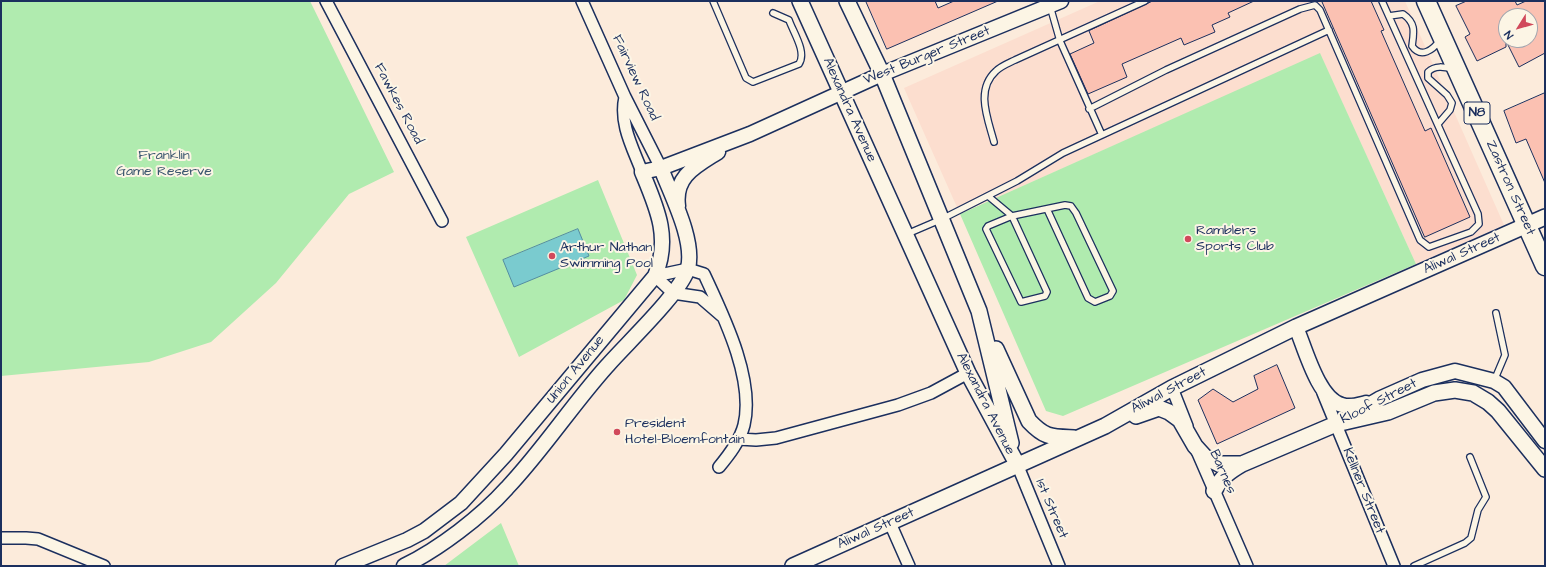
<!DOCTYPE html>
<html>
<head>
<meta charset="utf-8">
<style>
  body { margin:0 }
  #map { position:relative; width:1546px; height:567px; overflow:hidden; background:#fcebdb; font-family:"Architects Daughter",sans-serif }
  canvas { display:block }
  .frame { position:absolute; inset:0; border:2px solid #1b2f5e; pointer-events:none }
  .north { position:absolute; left:1498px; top:8px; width:40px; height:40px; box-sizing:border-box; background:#fcf5e5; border:1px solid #a2a6af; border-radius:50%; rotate:233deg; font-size:11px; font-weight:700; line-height:16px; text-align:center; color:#1b2f5e }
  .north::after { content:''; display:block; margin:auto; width:14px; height:18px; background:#d1495b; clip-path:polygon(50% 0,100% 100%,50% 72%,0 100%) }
</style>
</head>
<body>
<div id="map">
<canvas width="1546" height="567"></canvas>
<div class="frame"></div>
<div class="north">N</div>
</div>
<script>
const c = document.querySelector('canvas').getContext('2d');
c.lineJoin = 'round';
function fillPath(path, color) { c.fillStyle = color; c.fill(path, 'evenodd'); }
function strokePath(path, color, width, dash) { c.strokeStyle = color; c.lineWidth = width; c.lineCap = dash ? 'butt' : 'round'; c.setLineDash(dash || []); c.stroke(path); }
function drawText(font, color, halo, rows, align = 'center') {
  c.font = font + ' "Architects Daughter",sans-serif'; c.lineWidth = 4; c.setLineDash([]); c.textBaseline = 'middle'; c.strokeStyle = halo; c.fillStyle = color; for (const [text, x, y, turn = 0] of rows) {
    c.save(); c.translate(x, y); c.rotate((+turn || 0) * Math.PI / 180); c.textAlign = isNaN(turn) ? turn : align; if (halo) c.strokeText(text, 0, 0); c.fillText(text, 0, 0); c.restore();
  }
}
fillPath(new Path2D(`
  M1100,1h305l99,224 -88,39 -96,-210 -360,160 -56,-126z`), '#fcdecf');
fillPath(new Path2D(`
  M1,1h309l84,171 -45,22 -73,89 -65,59 -62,20 -148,14z
  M1320,53l96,211 -353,152 -17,-5 -86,-197z
  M598,180l39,95 -13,25 -105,57 -53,-120z
  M501,523l18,43h-75z`), '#b0ebaf');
const water = new Path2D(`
  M578,229l11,27 -75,31 -11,-27z`);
fillPath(water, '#7acbcf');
strokePath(water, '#548da2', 1);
const building = new Path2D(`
  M866,1h69l3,7 16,-7h44l-111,48z
  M1153,1h101l-26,12 2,4 -18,8 3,7 -31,13 -3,-7 -59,26 5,13 -39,17 -18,-40 24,-11 -5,-12z
  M1322,1h49l13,29 -3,1 44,100 6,-3 39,89 -45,20z
  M1467,1h48l2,4 9,-4h19v52l-26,14 -13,-26v6l-29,14 -12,-24 5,-3 -14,-28zM1506,16h24v24h-24z
  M1545,93v90l-19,-44 -10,4 -12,-32z
  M1277,365l18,43 -78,36 -19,-44 15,-11 20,13 25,-13 -4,-13z`);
fillPath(building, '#fbc1b2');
strokePath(building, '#1b2f5e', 1);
const service = new Path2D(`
  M713,1l33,77 7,4 46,-18c8,-12 -6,-32 -10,-44l-16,-7
  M1050,6l10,35 42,94
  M1389,16l14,-2c13,9 11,18 9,32 9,13 21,4 28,-6
  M1089,109l77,-39 134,-61 15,-4 5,5 100,230 9,7 42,-15 8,-8 -1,-10 -96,-213
  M1438,124l12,-14 2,-7 -5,-8 -19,-17v-6c7,-7 16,-5 25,-3
  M994,142c-6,-23 -19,-52 2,-71 5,-5 13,-8 19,-11l130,-59
  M988,196l24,20 35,76 -2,4 -24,6 -35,-73 2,-3 24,-10 53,-11 6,1 5,7 37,78 -3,5 -15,6 -7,-4 -41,-89
  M907,234l35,-15 75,-38 46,-28 266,-123
  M1494,381l11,-26 -9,-42
  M1414,566l51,-23 6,-5 7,-28 8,-13 -16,-40`);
const minor = new Path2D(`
  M326,1l116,220
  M582,1l43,96 36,71
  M625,97c-6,27 8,51 17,75
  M655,276l33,-7 16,5c19,41 51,105 40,151 -4,16 -15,30 -25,42
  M655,276l18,17 27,4 22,19
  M1172,388l15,38
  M1323,393l71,173
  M739,439l17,1 20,-2 122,-33 33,-12 37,-20
  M1197,451l50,115
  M1017,464l42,102
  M890,523l19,43
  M1,538h25l12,1 66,27`);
const tertiary = new Path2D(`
  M678,206c-4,-30 18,-40 40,-54
  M1296,327c9,21 22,72 46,78 8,3 16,0 24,-2
  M1343,420l36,-21 43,-19 33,-9 39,10 10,6 41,54
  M343,566l64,-26 17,-9 37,-28 45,-49 149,-178c16,-38 2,-68 -13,-104l19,-4 89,-34 132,-60 179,-73
  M404,566c35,-17 77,-49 103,-78 36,-38 65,-83 100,-122 19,-22 74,-73 81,-98 7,-28 -17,-73 -27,-100`);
const secondary = new Path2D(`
  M800,1l168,372 49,91
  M847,1l35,73 97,237 32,132
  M996,349l33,72c16,17 22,16 45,17
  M1136,416l23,-8 10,4 11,8 15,26 10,11 14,7h23l94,-40 52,-12 46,-19 21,-3 18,3 15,9 10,9 47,58
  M1214,491c7,-14 16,-20 28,-27
  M793,566l312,-140 67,-38 124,-61 249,-110`);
const trunk = new Path2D(`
  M1426,1l119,265`);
strokePath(service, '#1b2f5e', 8);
strokePath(minor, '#1b2f5e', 14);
strokePath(tertiary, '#1b2f5e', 17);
strokePath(secondary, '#1b2f5e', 18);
strokePath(trunk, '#1b2f5e', 21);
strokePath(service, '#fcf5e5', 5.5);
strokePath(minor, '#fcf5e5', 11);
strokePath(tertiary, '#fcf5e5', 14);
strokePath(secondary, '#fcf5e5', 15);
strokePath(trunk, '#fcf5e5', 18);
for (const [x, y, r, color] of [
  [1188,239,4,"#d1495b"],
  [552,256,4,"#d1495b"],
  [617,432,4,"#d1495b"]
]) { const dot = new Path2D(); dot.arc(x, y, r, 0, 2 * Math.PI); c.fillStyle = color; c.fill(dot); strokePath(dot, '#fcf5e5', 1.5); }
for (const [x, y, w] of [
  [1477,113,26]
]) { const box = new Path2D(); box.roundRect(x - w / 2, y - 11, w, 22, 3); c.fillStyle = '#fcf5e5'; c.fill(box); strokePath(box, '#1b2f5e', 1); }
drawText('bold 13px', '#1b2f5e', null, [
  ["N8",1477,113]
]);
drawText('14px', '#1b2f5e', '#fcf5e5', [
  ["West Burger Street",927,56,-22],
  ["Fairview Road",635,78,65],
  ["Fawkes Road",398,104,62],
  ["Alexandra Avenue",849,110,66],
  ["Zastron Street",1510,188,66],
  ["Aliwal Street",1462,254,-24],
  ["Union Avenue",576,370,-51],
  ["Aliwal Street",1169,391,-28],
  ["Kloof Street",1379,402,-27],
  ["Alexandra Avenue",985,404,63],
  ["Barnes",1222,472,66],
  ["Kellner Street",1363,491,68],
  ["1st Street",1051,509,67],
  ["Aliwal Street",876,529,-24]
]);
drawText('14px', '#39556e', '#fcf5e5', [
  ["Franklin",164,156],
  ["Game Reserve",164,172]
]);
drawText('14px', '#1b2f5e', '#fcf5e5', [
  ["Ramblers",1196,231],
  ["Sports Club",1196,247],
  ["Arthur Nathan",560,248],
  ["Swimming Pool",560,264],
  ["President",625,424],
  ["Hotel-Bloemfontain",625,440]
], 'left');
</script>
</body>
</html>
